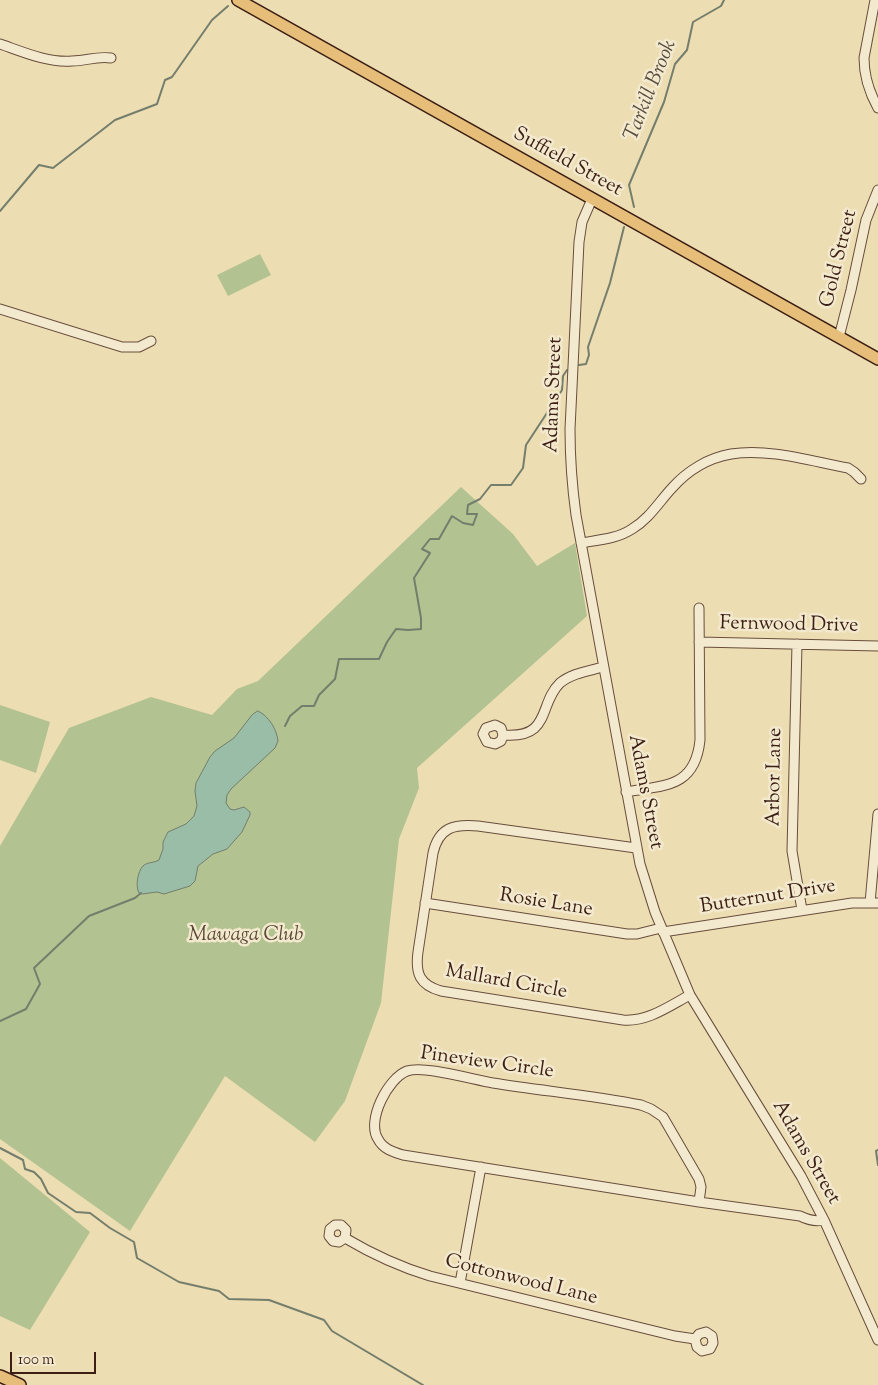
<!DOCTYPE html>
<html>
<head>
<meta charset="utf-8">
<style>
  body { margin:0 }
  #map { position:relative; width:878px; height:1385px; overflow:hidden; background:#edddb3; font-family:"Sorts Mill Goudy",serif }
  canvas { display:block }
  .scale { position:absolute; left:10px; top:1352px; width:86px; height:22px; box-sizing:border-box; border:2px solid #3c1f14; border-top:0; padding-left:6px; font-size:15px; line-height:18px; white-space:nowrap; color:#3c1f14; -webkit-text-stroke:4px #f3e9ce; paint-order:stroke }
</style>
</head>
<body>
<div id="map">
<canvas width="878" height="1385"></canvas>
<div class="scale">100 m</div>
</div>
<script>
const c = document.querySelector('canvas').getContext('2d');
c.lineJoin = 'round';
function fillPath(path, color) { c.fillStyle = color; c.fill(path, 'evenodd'); }
function strokePath(path, color, width, dash) { c.strokeStyle = color; c.lineWidth = width; c.lineCap = dash ? 'butt' : 'round'; c.setLineDash(dash || []); c.stroke(path); }
function drawText(font, color, halo, rows, align = 'center') {
  c.font = font + ' "Sorts Mill Goudy",serif'; c.lineWidth = 5; c.setLineDash([]); c.textBaseline = 'middle'; c.strokeStyle = halo; c.fillStyle = color; for (const [text, x, y, turn = 0] of rows) {
    c.save(); c.translate(x, y); c.rotate((+turn || 0) * Math.PI / 180); c.textAlign = isNaN(turn) ? turn : align; if (halo) c.strokeText(text, 0, 0); c.fillText(text, 0, 0); c.restore();
  }
}
fillPath(new Path2D(`
  M260,254l11,21 -43,21 -11,-21z
  M461,487l52,47 24,32 38,-23 12,73 -170,152 2,20 -20,51 -18,164 -36,98 -30,41 -90,-66 -95,155 -130,-92v-293l69,-118 82,-31 61,18 25,-26 21,-8z
  M0,705l50,17 -14,51 -36,-13z
  M0,1158l90,74 -60,98 -30,-14z`), '#b2c291');
const water = new Path2D(`
  M258,711c11,5 19,19 20,30l-3,7 -44,41 -4,6 -1,8 4,6 4,1 10,-3 6,5v3l-8,17 -15,17 -14,5 -15,12 -3,15 -5,5 -26,8 -7,-2 -15,2 -3,-1c-4,-7 -1,-22 4,-27 4,-4 11,-3 16,-6l4,-11v-7l5,-10 18,-8 8,-8 3,-10 -2,-15 1,-8 14,-26 5,-6 19,-13 18,-23z`);
fillPath(water, '#9abda7');
strokePath(water, '#747e6c', 1);
strokePath(new Path2D(`
  M634,207l-5,-22 35,-83 11,-38 12,-14 6,-28 28,-16 3,-6
  M0,211l39,-46 14,3 62,-48 42,-16 8,-24 7,-3 40,-57 16,-14
  M579,365l7,-1 3,-9 -1,-8 22,-64 14,-56
  M285,726l5,-10 12,-10h12l5,-11 16,-16 4,-20h40l8,-17 9,-13 12,1 13,-1v-11l-7,-40 16,-25 -8,-4 8,-10h9l13,-23 11,7 10,2 4,-11h-10l1,-9 12,-6 11,-14h20l12,-17 3,-23 36,-55 1,-14 4,-6
  M0,1021l26,-12 14,-25 -6,-16 55,-52 46,-18 6,-5
  M0,1148l23,12 2,9 9,3 7,7 7,14 28,19 14,1 20,15 24,14 3,16 42,24 40,9 10,8 40,1 55,20 8,11 91,54
  M878,1150l-2,1 2,14`), '#747e6c', 2);
const minor = new Path2D(`
  M875,0l-11,58c0,18 5,34 14,50
  M0,44c23,8 48,19 72,17 15,0 23,-5 39,-3
  M592,199l-10,23 -3,20 -9,187c0,29 2,57 6,86l64,349 15,48 35,83 111,181 23,44 54,120
  M0,309l122,38h17l12,-6
  M839,337l12,-47 15,-70 12,-30
  M581,543c17,-3 36,-4 51,-14 17,-10 27,-27 40,-41 15,-17 36,-30 59,-34 38,-6 79,7 117,14l6,4 7,7
  M699,642l179,4
  M797,644l-5,207 10,59
  M503,735l-2,-7 -6,-3 -9,3 -3,6 4,8 8,2 6,-3 2,-6c49,4 35,-31 57,-52 12,-10 29,-12 43,-16
  M626,792c39,-7 69,-4 74,-52l-1,-132
  M636,848l-158,-22c-24,-2 -39,1 -45,27l-15,99c-3,22 2,33 23,39l182,29c25,2 46,-14 67,-25
  M425,903l202,31h10l24,-6
  M870,903l8,-89
  M663,932l189,-29h26
  M699,1202l-296,-47c-10,-3 -20,-6 -25,-16 -12,-18 10,-61 29,-68 17,-6 67,9 86,12 49,8 99,12 148,22l10,4 12,8 36,62 2,8 -2,15 101,14c8,4 15,6 24,4
  M345,1238l-6,4 -6,-1 -4,-5 1,-7 5,-4h6l5,5 -1,8c27,16 55,29 85,38l245,60 20,3 4,-5 7,-2 6,4 1,7 -3,6 -8,2 -5,-4 -2,-8
  M460,1283l21,-116`);
const major = new Path2D(`
  M238,0l640,359
  M0,1376l20,9`);
strokePath(minor, '#684e3c', 11);
strokePath(major, '#3c1f14', 14);
strokePath(minor, '#f3e9ce', 9);
strokePath(major, '#e6be7a', 11);
drawText('20px', '#3c1f14', '#f3e9ce', [
  ["Suffield Street",567,163,29],
  ["Gold Street",840,259,-76],
  ["Adams Street",555,395,-88],
  ["Fernwood Drive",789,626,1],
  ["Arbor Lane",776,777,-89],
  ["Adams Street",644,792,79],
  ["Butternut Drive",768,898,-9],
  ["Rosie Lane",546,904,9],
  ["Mallard Circle",506,983,10],
  ["Pineview Circle",487,1064,8],
  ["Adams Street",805,1153,60],
  ["Cottonwood Lane",521,1281,14]
]);
drawText('italic 20px', '#5a4833', '#f3e9ce', [
  ["Mawaga Club",246,937]
]);
drawText('italic 21px', '#584e40', '#f3e9ce', [
  ["Tarkill Brook",652,91,-68]
]);
</script>
</body>
</html>
